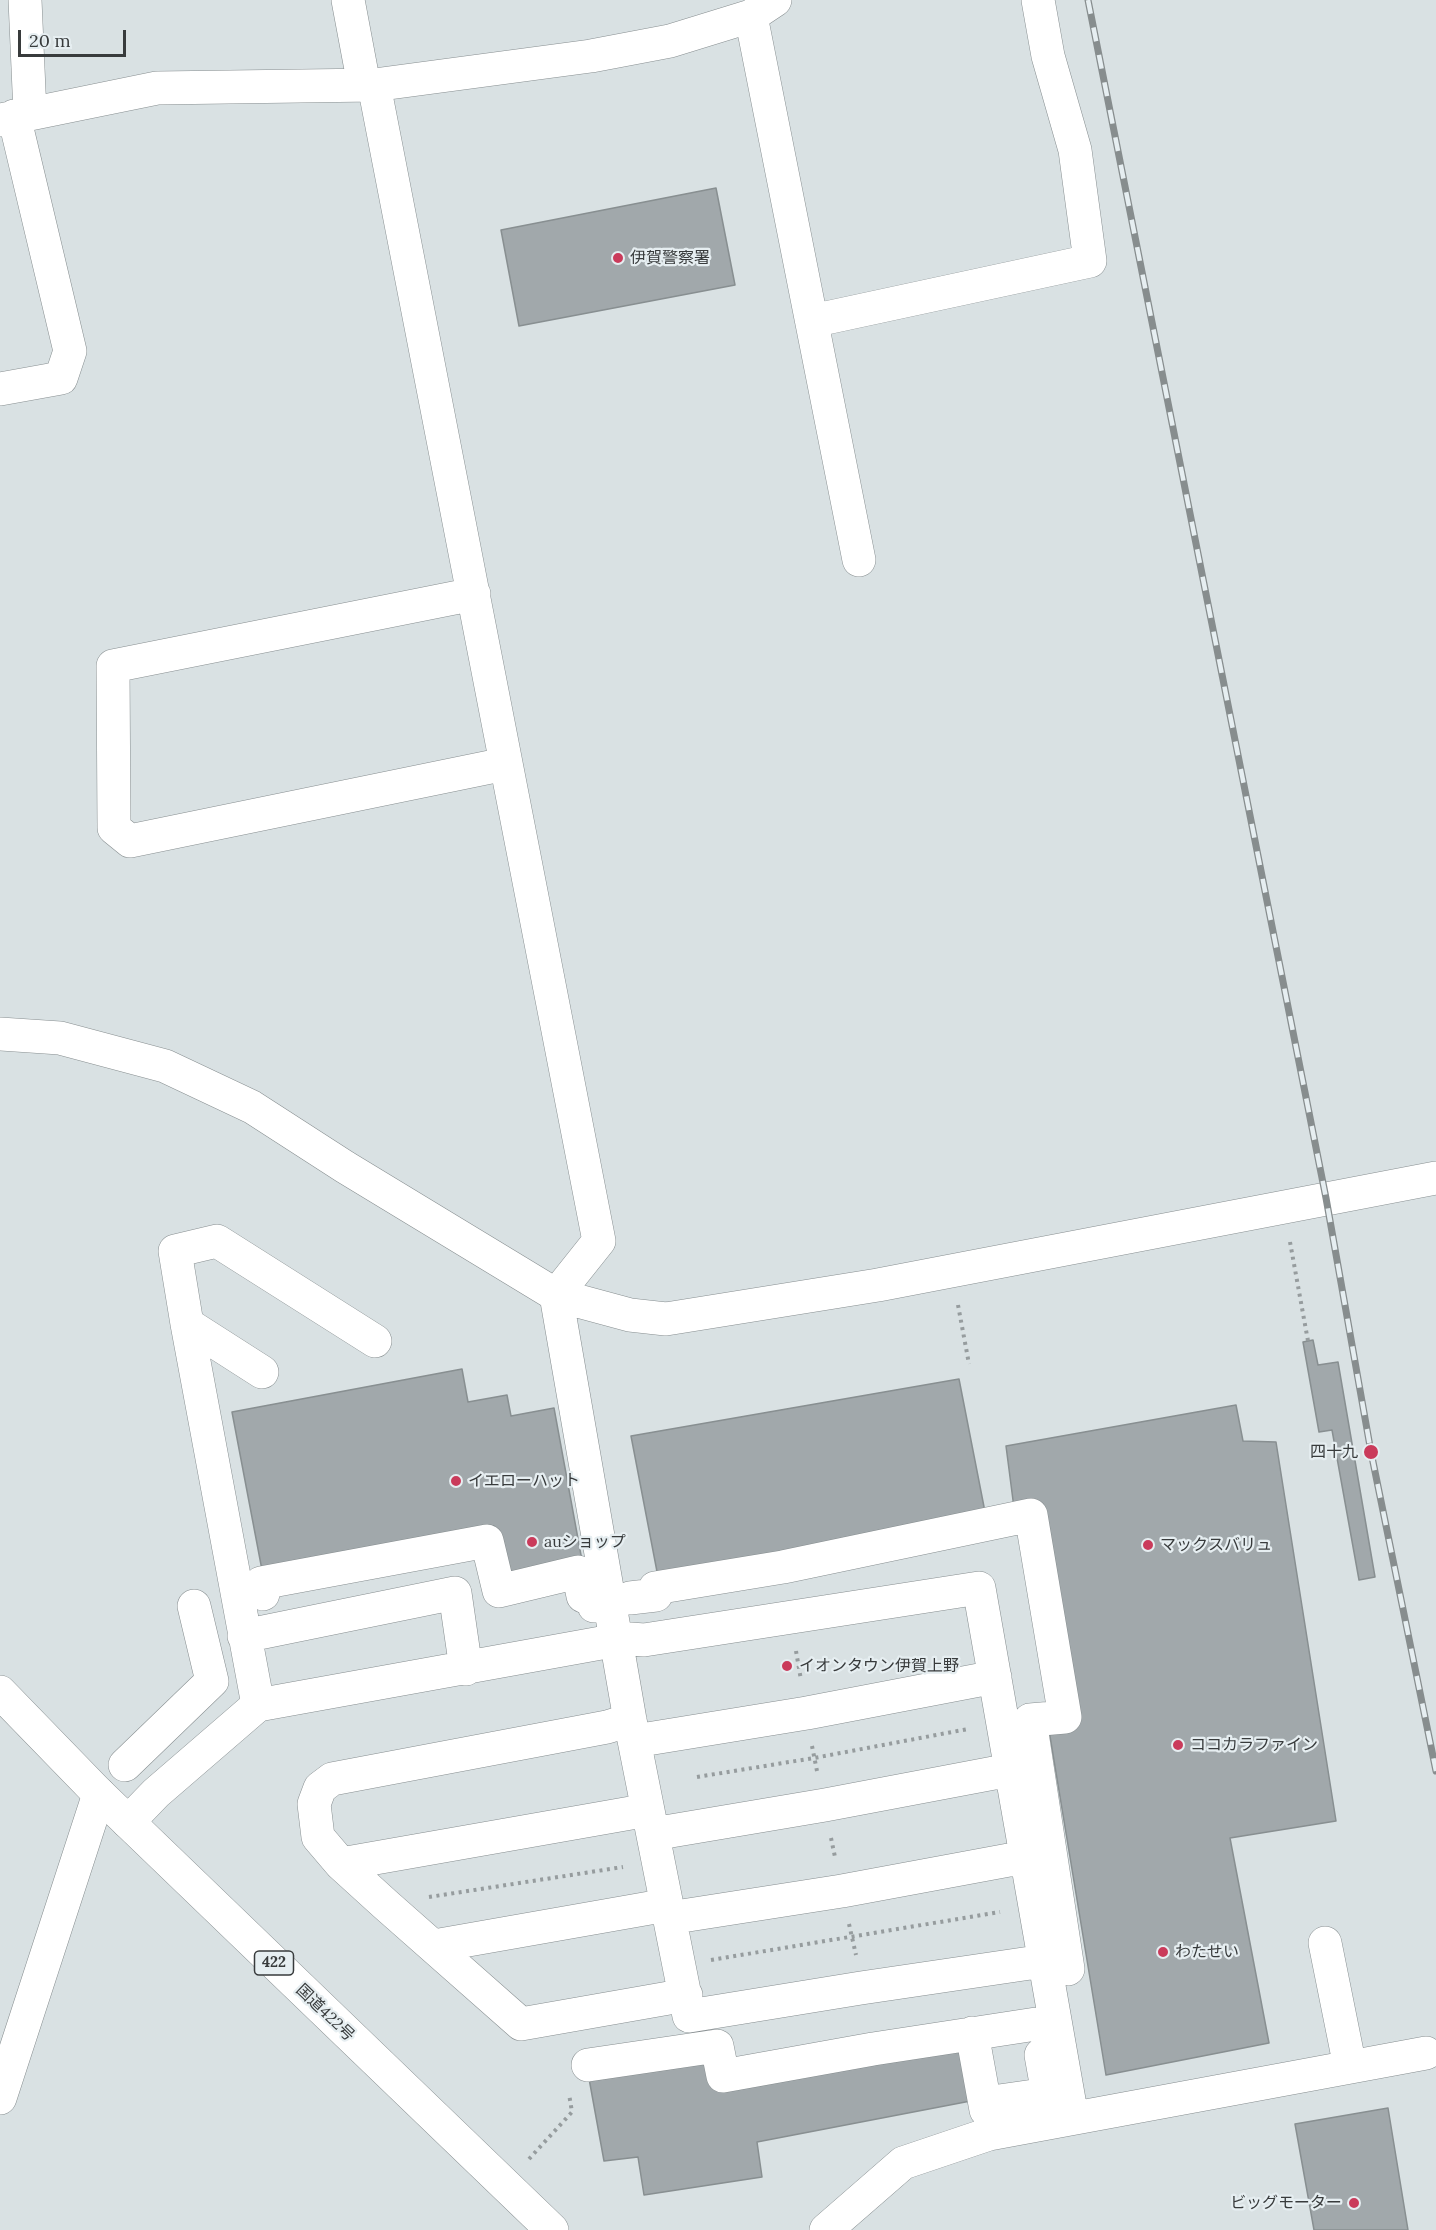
<!DOCTYPE html>
<html>
<head>
<meta charset="utf-8">
<style>
  body { margin:0 }
  #map { position:relative; width:1436px; height:2230px; overflow:hidden; background:#d9e1e3; font-family:Lora,serif }
  canvas { display:block }
  .scale { position:absolute; left:18px; top:30px; width:108px; height:27px; box-sizing:border-box; border:3px solid #383b3c; border-top:0; padding-left:8px; font-size:18px; line-height:21px; white-space:nowrap; color:#383b3c; -webkit-text-stroke:4px #e6eef1; paint-order:stroke }
</style>
</head>
<body>
<div id="map">
<canvas width="1436" height="2230"></canvas>
<div class="scale">20 m</div>
</div>
<script>
const c = document.querySelector('canvas').getContext('2d');
c.lineJoin = 'round';
function fillPath(path, color) { c.fillStyle = color; c.fill(path, 'evenodd'); }
function strokePath(path, color, width, dash) { c.strokeStyle = color; c.lineWidth = width; c.lineCap = dash ? 'butt' : 'round'; c.setLineDash(dash || []); c.stroke(path); }
function drawText(font, color, halo, rows, align = 'center') {
  c.font = font + ' Lora,"Noto Sans JP",serif'; c.lineWidth = 4.5; c.setLineDash([]); c.textBaseline = 'middle'; c.strokeStyle = halo; c.fillStyle = color; for (const [text, x, y, turn = 0] of rows) {
    c.save(); c.translate(x, y); c.rotate((+turn || 0) * Math.PI / 180); c.textAlign = isNaN(turn) ? turn : align; if (halo) c.strokeText(text, 0, 0); c.fillText(text, 0, 0); c.restore();
  }
}
const building = new Path2D(`
  M716,188l19,97 -216,41 -18,-96z
  M1313,1340l5,25 20,-3 37,215 -16,3 -27,-150 -13,2 -16,-90z
  M462,1369l6,33 39,-7 4,21 43,-8 29,158 -79,15 -10,-55 -232,44 -30,-158z
  M959,1379l27,138 -327,65 -28,-146z
  M1236,1405l7,36 33,1 60,379 -106,17 39,205 -163,32 -58,-351 -11,-220 -23,4 -8,-62z
  M972,2040l9,59 -224,43 5,35 -118,18 -6,-38 -34,4 -16,-88 127,-19 5,29z
  M1388,2108l20,122h-94l-19,-106z`);
fillPath(building, '#a1a8ab');
strokePath(building, '#888f91', 1.5);
const minor = new Path2D(`
  M25,0l5,113
  M348,0l16,85
  M751,16l108,544
  M374,85l225,1156 -43,54 74,425 59,296 172,-28 183,-27
  M0,120l157,-32 217,-3 217,-29 79,-15 81,-25 24,-16
  M812,321l278,-60 -15,-111 -27,-94 -10,-56
  M0,389l61,-11 9,-27 -56,-235
  M474,594l-361,72 1,162 16,13 375,-77
  M0,1034l60,4 105,28 87,41 93,60 211,128 74,20 36,4 212,-34 558,-107
  M187,1324l75,48
  M263,1594l-2,-11 226,-42 12,50 79,-19 5,24 11,-1v11
  M630,1598l26,-3 -1,-7 128,-21 248,-52 34,202 -35,3 38,249
  M244,1636l211,-43 11,76
  M258,1705l-71,-381 -12,-73 42,-10 158,100
  M630,1720l-23,7 -275,52 -12,9 -6,16 4,33 23,27 44,40 136,120 165,-29
  M635,1741l172,-28 188,-36
  M125,1765l87,-84 -18,-75
  M128,1822l28,-29 102,-88 343,-62 16,-5 27,2 335,-52 93,529
  M653,1834l172,-29 169,-32h17
  M341,1864l307,-54
  M669,1918l173,-27 167,-31h18
  M1325,1943l25,124
  M434,1946l233,-41
  M972,2033l14,77
  M588,2065l129,-19 6,30 150,-27 163,-25
  M0,2098l99,-304
  M985,2103l63,-9 -7,-39
  M826,2230l77,-67 86,-29 437,-81`);
const highway = new Path2D(`
  M0,1692l99,102 453,436`);
strokePath(minor, '#878e90', 34);
strokePath(highway, '#878e90', 34);
strokePath(new Path2D(`
  M1290,1242l18,99
  M958,1305l11,59
  M796,1651l5,29
  M812,1746l5,25
  M697,1777l117,-19 154,-29
  M831,1838l4,19
  M429,1897l194,-30
  M849,1924l7,31
  M711,1960l289,-48
  M529,2159l43,-47 -3,-18`), '#969c9e', 4, [3, 4.5]);
strokePath(minor, '#fff', 33);
strokePath(highway, '#fff', 33);
const rail = new Path2D(`
  M1088,0l238,1198 45,254 65,319`);
strokePath(rail, '#878d8e', 7);
strokePath(rail, '#e6eef1', 4.5, [14]);
for (const [x, y, r, color] of [
  [618,258,6,"#ca3b5b"],
  [1371,1452,8,"#ca3b5b"],
  [456,1481,6,"#ca3b5b"],
  [532,1542,6,"#ca3b5b"],
  [1148,1545,6,"#ca3b5b"],
  [787,1666,6,"#ca3b5b"],
  [1178,1745,6,"#ca3b5b"],
  [1163,1952,6,"#ca3b5b"],
  [1354,2203,6,"#ca3b5b"]
]) { const dot = new Path2D(); dot.arc(x, y, r, 0, 2 * Math.PI); c.fillStyle = color; c.fill(dot); strokePath(dot, '#e6eef1', 2); }
for (const [x, y, w] of [
  [274,1963,39]
]) { const box = new Path2D(); box.roundRect(x - w / 2, y - 12, w, 24, 4.5); c.fillStyle = '#e6eef1'; c.fill(box); strokePath(box, '#383b3c', 1.5); }
drawText('bold 15px', '#383b3c', null, [
  ["422",274,1963]
]);
drawText('16px', '#383b3c', '#e6eef1', [
  ["伊賀警察署",630,258],
  ["四十九",1358,1452,"right"],
  ["イエローハット",468,1481],
  ["auショップ",544,1542],
  ["マックスバリュ",1160,1545],
  ["イオンタウン伊賀上野",799,1666],
  ["ココカラファイン",1190,1745],
  ["わたせい",1175,1952],
  ["ビッグモーター",1342,2203,"right"]
], 'left');
drawText('16px', '#383b3c', '#e6eef1', [
  ["国道422号",325,2013,44]
]);
</script>
</body>
</html>
